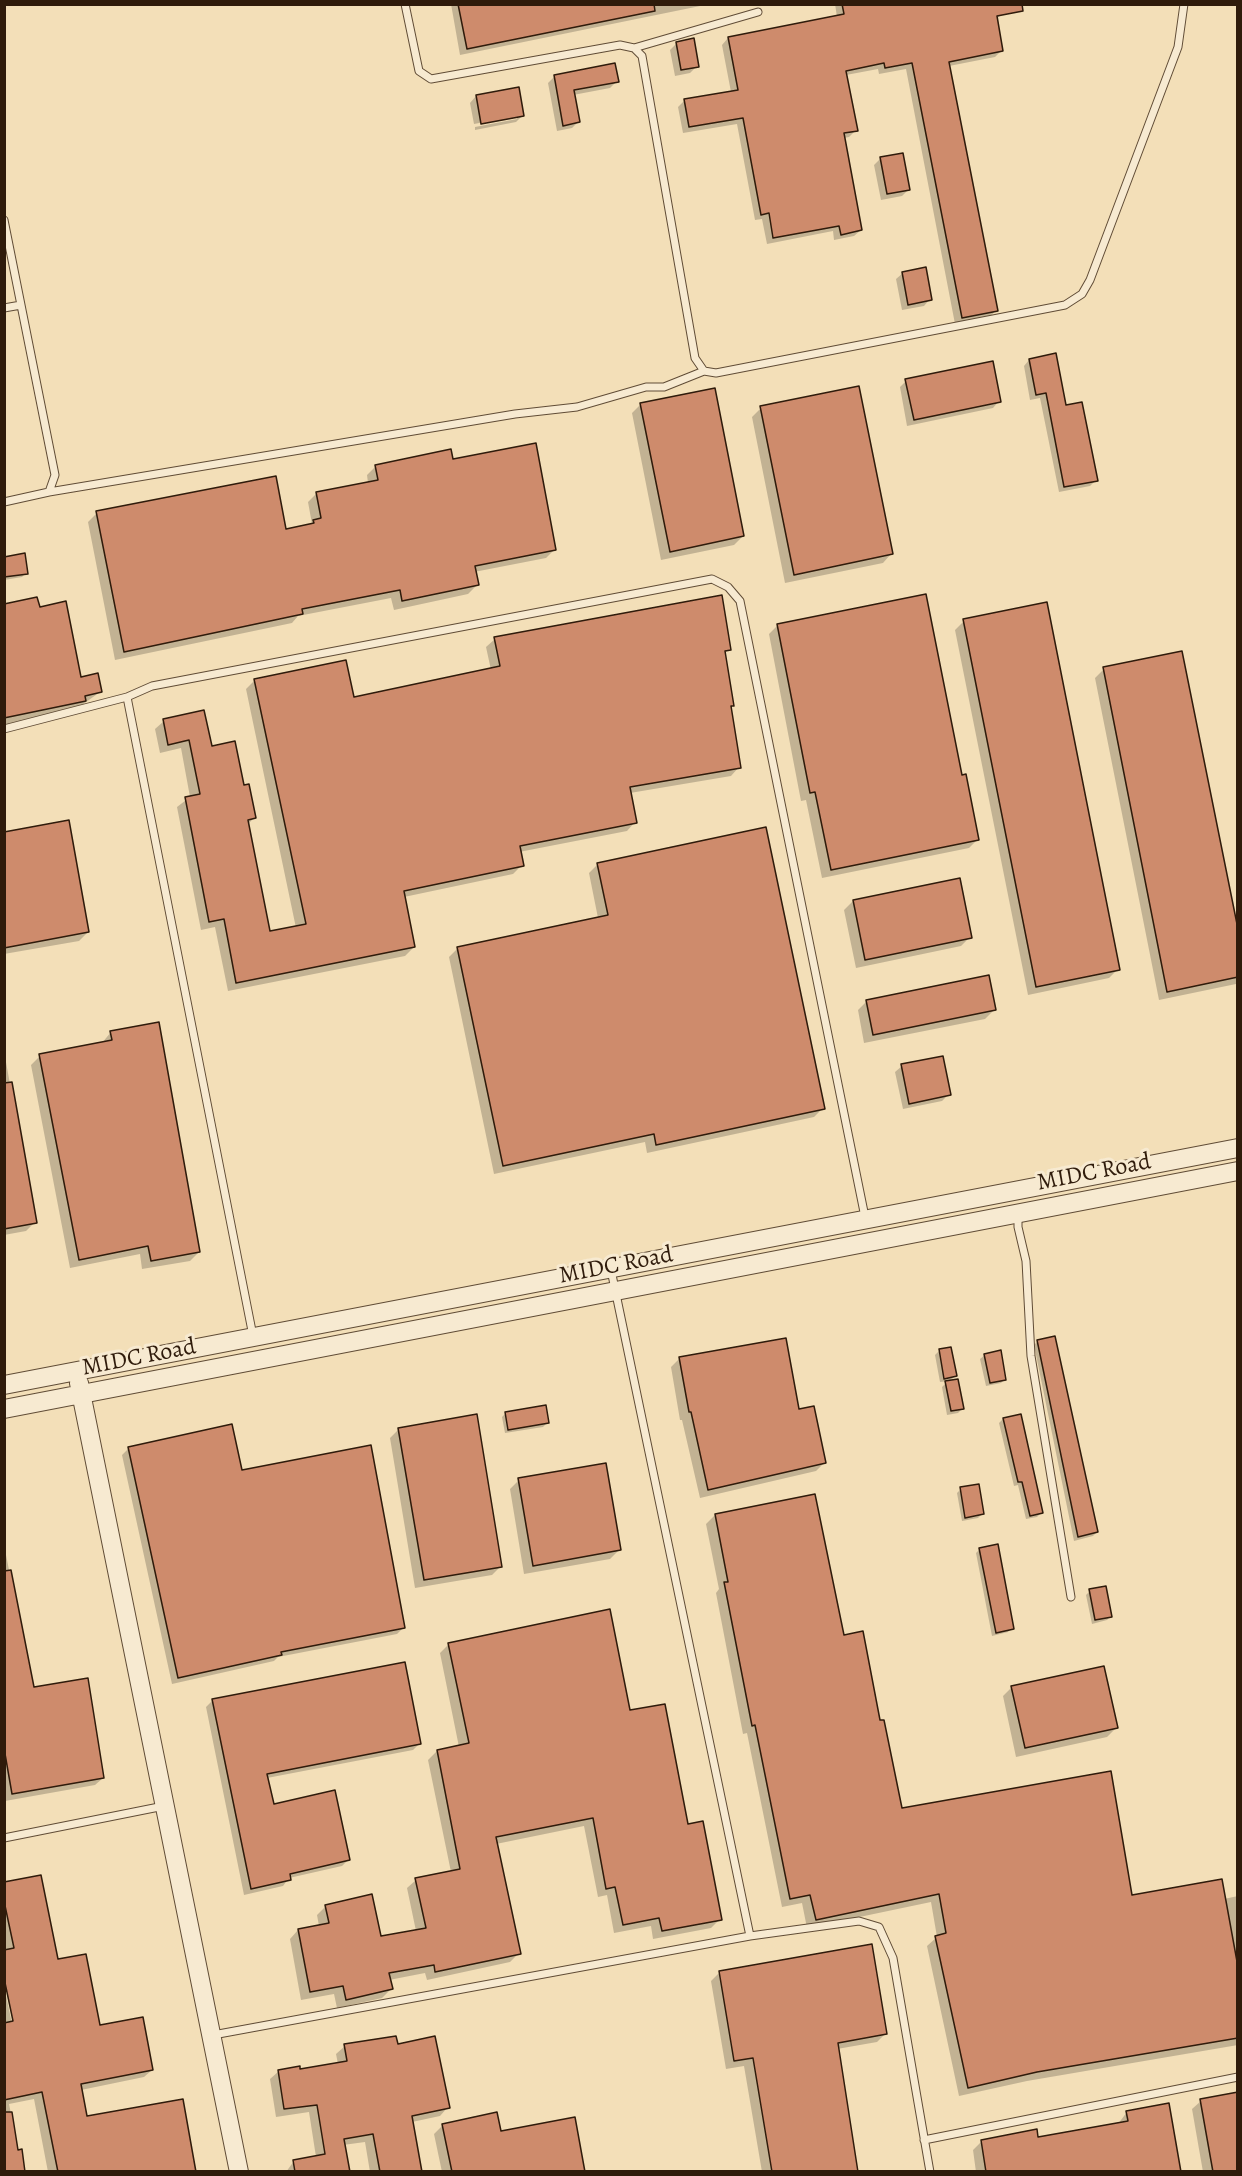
<!DOCTYPE html>
<html>
<head>
<meta charset="utf-8">
<style>
  body { margin:0 }
  #map { position:relative; width:1242px; height:2176px; overflow:hidden; background:#f3dfb8; font-family:Alegreya,serif }
  canvas { display:block }
  .frame { position:absolute; inset:0; border:6px solid #2f1b0b; pointer-events:none }
</style>
</head>
<body>
<div id="map">
<canvas width="1242" height="2176"></canvas>
<div class="frame"></div>
</div>
<script>
const c = document.querySelector('canvas').getContext('2d');
c.lineJoin = 'round';
function fillPath(path, color) { c.fillStyle = color; c.fill(path, 'evenodd'); }
function strokePath(path, color, width, dash) { c.strokeStyle = color; c.lineWidth = width; c.lineCap = dash ? 'butt' : 'round'; c.setLineDash(dash || []); c.stroke(path); }
function drawText(font, color, halo, rows, align = 'center') {
  c.font = font + ' Alegreya,serif'; c.lineWidth = 6; c.setLineDash([]); c.textBaseline = 'middle'; c.strokeStyle = halo; c.fillStyle = color; for (const [text, x, y, turn = 0] of rows) {
    c.save(); c.translate(x, y); c.rotate((+turn || 0) * Math.PI / 180); c.textAlign = isNaN(turn) ? turn : align; if (halo) c.strokeText(text, 0, 0); c.fillText(text, 0, 0); c.restore();
  }
}
fillPath(new Path2D(`
  M451,4h259l-250,51z
  M835,4h164l2,11 -5,4 6,31 -7,7 -46,9 47,244 -6,7 -35,7 -49,-255 -27,5 -1,-5 -32,6 10,55 -7,7 -5,1 17,92 -7,6 -20,4 -1,-9 -66,13 -5,-25 -7,1 -18,-96 -54,9 -5,-26 7,-7 46,-8 -9,-47 6,-7 109,-21z
  M677,43l20,23 -7,7 -15,3 -5,-26z
  M614,65l3,16 -7,7 -37,7 5,27 -6,6 -15,3 -9,-48 6,-6z
  M476,96l47,19 -7,7 -41,8v-3l42,-8v-3l-43,8 -4,-21z
  M881,158l28,31 -7,7 -21,4 -7,-35z
  M903,273l27,26 -6,7 -22,4 -6,-31z
  M1029,360l36,47 31,73 -6,6 -31,6 -19,-94 -10,2 -6,-34z
  M906,381l93,20 -6,7 -86,18 -7,-39z
  M641,404l102,132 -9,9 -73,15 -29,-147z
  M761,408l130,146 -8,9 -98,20 -33,-166z
  M452,461l103,88 -9,9 -72,14 3,13 -9,9 -74,16 -3,-12 -93,18 -6,7 -177,37 -27,-138 9,-9 188,18 27,-7 -4,-22 9,-9 51,-10 -1,-8 9,-9z
  M4,558l22,15 -4,4 -18,3z
  M4,605l34,3 42,71 20,13 -25,18 -71,15z
  M964,621l154,348 -9,9 -81,17 -73,-365z
  M778,625l182,152 18,62 -9,9 -147,30 -16,-78 -5,1 -32,-167z
  M495,639l234,10 -5,5 15,113 -8,9 -101,17 5,29 -8,9 -108,21 3,13 -9,9 -109,23 10,50 -9,9 -177,35 -13,-64 -14,3 -24,-123 13,-10 -9,-49 -21,5 -5,-24 9,-8 47,27 32,39 11,31 -7,7 22,108 27,-5 -50,-239 9,-9 98,19 138,-29 -5,-23z
  M1104,669l134,267 -2,48 -77,16 -64,-322z
  M4,833l84,99 -9,9 -75,13z
  M598,864l225,244 -9,9 -167,36 -2,-11 -151,32 -45,-217 9,-9 140,-30 -9,-45z
  M853,901l117,36 -9,9 -105,22 -12,-58z
  M867,1001l127,9 -9,9 -121,24 -6,-33z
  M111,1032l88,220 -9,9 -48,8 -2,-15 -70,14 -39,-203 9,-9 62,-13z
  M4,1051l31,171 -9,9 -22,4z
  M902,1066l47,28 -7,7 -39,8 -8,-37z
  M1038,1341l59,191 -4,4 -19,5 -40,-196z
  M939,1351l16,25 -6,6 13,27 -4,4 -11,2 -5,-28 6,-6 -8,1 -5,-27z
  M985,1355l20,24 -4,4 -15,3 -6,-27z
  M680,1358l118,53 27,51 -9,9 -116,27 -18,-78h-2l-9,-53z
  M506,1413l41,10 -4,4 -38,6 -3,-16z
  M1003,1419l38,94 -4,4 -11,2 -8,-34 -4,1 -15,-63z
  M399,1429l102,137 -9,9 -77,13 -25,-150z
  M128,1449l113,23 163,155 -7,7 -119,23 -4,4 -102,23 -50,-229z
  M519,1480l100,70 -9,9 -86,15 -14,-85z
  M961,1489l21,25 -4,4 -16,3 -5,-28z
  M715,1515l128,122 36,85 22,88 230,87 93,2 14,-3v149l-211,36 -68,15 -32,-150 10,-9 -6,-35 -124,26 -5,-25 -20,4 -35,-174 -4,1 -27,-141 3,-4 -13,-65z
  M4,1545l29,144 70,89 -8,7 -90,16z
  M980,1549l32,79 -4,4 -16,4 -16,-83z
  M1090,1591l21,25 -4,4 -15,4 -6,-29z
  M449,1644l180,68 58,114 33,93 -9,9 -58,11 -2,-13 -37,7 -7,-38 -9,2 -14,-71 -88,18 23,109 -9,9 -83,18 -2,-7 -36,7 2,9 -9,9 -45,10 -3,-14 -33,6 -11,-61 8,-9 21,-4 -2,-11 9,-9 54,32 36,-7 -9,-43 9,-8 35,-8 -23,-112 9,-9 22,-4 -19,-94z
  M1012,1687l104,41 -9,9 -91,20 -13,-61z
  M213,1700l206,44 -6,6 -146,28 6,28 75,54 -6,6 -53,12 -6,8 -39,9 -38,-188z
  M4,1884l95,143 53,43 -8,7 -63,13 5,27 108,55h-146l-14,-73 -25,5 14,68h-19v-186l9,42h3l-12,-81z
  M720,1972l166,61 -9,9 -40,7 20,123h-95l-18,-106 -18,3 -15,-88z
  M345,2046h52l51,61 -8,9 -28,6 9,50h-51l-5,-30 -22,3 5,27h-62l8,-11 22,-4 -7,-45 -33,5 -6,-38 9,-8 59,-7 -2,-10z
  M1201,2101l37,71h-35l-11,-63z
  M1127,2112l52,60h-203l-3,-22 9,-9 55,-3 81,-14z
  M443,2125l57,8 84,39h-142l-8,-38z`), '#0003');
const building = new Path2D(`
  M458,4h196l1,7 -188,38z
  M842,4h180l1,7 -26,5 6,35 -54,11 49,249 -36,7 -50,-255 -27,5 -1,-5 -38,8 12,60 -14,2 18,97 -21,5 -2,-9 -66,12 -4,-25 -8,2 -18,-97 -54,9 -5,-28 54,-9 -10,-53 116,-23z
  M694,38l5,29 -18,3 -5,-28z
  M615,63l4,19 -45,8 6,32 -17,4 -9,-51z
  M519,87l5,29 -43,8 -5,-29z
  M903,153l7,37 -23,4 -7,-37z
  M926,267l6,33 -24,5 -6,-33z
  M1056,353l10,52 16,-3 16,79 -34,6 -18,-94 -10,2 -7,-36z
  M993,361l8,41 -87,18 -9,-41z
  M859,386l34,168 -99,21 -34,-169z
  M715,388l29,148 -74,16 -30,-149z
  M536,443l20,107 -81,16 4,19 -77,16 -2,-11 -98,19 1,5 -179,38 -28,-141 180,-35 10,53 28,-6 -1,-3 8,-2 -5,-26 62,-12 -3,-15 76,-16 2,10z
  M25,553l3,21 -24,3v-20z
  M926,594l36,181 4,-1 13,66 -148,30 -16,-78 -5,1 -33,-169z
  M722,595l9,55 -6,1 9,55h-3l10,62 -111,19 7,36 -117,23 4,20 -120,25 11,56 -179,36 -12,-64 -15,3 -24,-125 15,-3 -11,-54 -21,5 -5,-26 41,-9 8,36 23,-5 9,44 5,-1 7,34 -8,2 22,111 36,-7 -52,-245 92,-19 8,37 146,-31 -6,-29z
  M37,597l3,10 26,-6 15,76 17,-4 4,19 -17,4 1,5 -82,17v-114z
  M1047,602l73,368 -84,17 -73,-368z
  M1182,651l56,278v48l-71,15 -64,-325z
  M69,820l20,112 -85,16v-116z
  M766,827l59,282 -169,36 -2,-11 -151,32 -46,-219 151,-32 -11,-52z
  M960,878l12,60 -107,22 -12,-60z
  M989,975l7,35 -123,25 -7,-35z
  M159,1022l41,230 -49,9 -3,-15 -69,14 -40,-206 73,-14 -2,-9z
  M943,1056l8,39 -42,9 -8,-40z
  M12,1082l25,141 -33,6v-146z
  M1055,1336l43,196 -20,5 -41,-197z
  M786,1338l13,71 15,-3 12,57 -118,27 -17,-78h-2l-10,-55z
  M951,1347l6,29 -13,3 -5,-30z
  M1001,1350l5,30 -16,3 -6,-29z
  M958,1379l6,30 -13,2 -6,-30z
  M546,1405l3,18 -41,7 -3,-18z
  M477,1414l25,153 -78,13 -26,-152z
  M1021,1414l22,99 -13,3 -8,-34h-4l-15,-64z
  M232,1424l10,46 129,-25 34,183 -124,24 1,3 -104,23 -50,-231z
  M606,1463l15,87 -88,16 -15,-88z
  M979,1484l5,30 -19,4 -5,-31z
  M815,1494l29,141 19,-4 17,89h4l18,88 209,-37 21,124 90,-16 16,88v71l-201,34 -69,16 -33,-152 11,-3 -7,-39 -123,26 -6,-25 -20,4 -35,-174 -3,1 -28,-144h4l-13,-68z
  M998,1544l16,85 -18,4 -17,-85z
  M11,1570l23,117 54,-9 16,100 -92,16 -8,-46v-177z
  M1106,1586l6,31 -17,3 -6,-31z
  M610,1609l20,101 35,-6 23,120 15,-3 19,99 -60,11 -3,-13 -36,7 -8,-38 -9,2 -13,-71 -97,19 25,117 -86,18 -1,-7 -45,8 4,16 -47,11 -3,-14 -33,6 -12,-63 31,-6 -4,-18 47,-11 9,42 45,-8 -11,-50 45,-9 -23,-119 32,-7 -21,-100z
  M405,1662l16,82 -154,30 7,30 61,-14 15,70 -60,14 1,6 -40,9 -39,-190z
  M1104,1666l14,62 -93,20 -14,-62z
  M41,1875l17,84 28,-5 14,71 43,-8 10,53 -72,14 6,32 96,-17 13,73h-138l-16,-80 -38,8v-77l9,-2 -9,-43v-28l10,-2 -10,-47v-19z
  M872,1944l15,90 -49,9 20,129h-86l-19,-114 -19,3 -15,-90z
  M396,2036l2,8 37,-8 15,72 -38,8 10,56h-42l-7,-38 -29,5 6,33h-55l-2,-12 32,-6 -8,-49 -33,4 -6,-39 22,-4v3l47,-8 -3,-17z
  M1238,2092v80h-25l-13,-73z
  M1169,2103l12,69h-195l-5,-32 56,-11 1,8 90,-16 -2,-10z
  M4,2112h8l6,38 4,-1 3,23h-21z
  M497,2112l4,19 74,-14 10,55h-133l-10,-48z`);
fillPath(building, '#ce8b6c');
strokePath(building, '#2f1b0b', 1.5);
const service = new Path2D(`
  M405,4l14,67 12,8 189,-34 14,3 8,8 53,302 9,13 12,2 349,-68 17,-11 8,-14 88,-233 6,-43
  M634,48l124,-36
  M4,220l51,255 -6,17 -45,10
  M4,308l17,-3
  M49,492l466,-78 62,-7 69,-20h18l40,-16
  M4,729l123,-32
  M1018,1214v13l8,34 5,95 40,241
  M611,1270l139,666
  M253,1336l-126,-639 25,-11 560,-107 16,8 12,14 125,616
  M4,1838l160,-32
  M213,2035l537,-99 109,-15 20,6 14,31 37,214
  M924,2140l314,-63`);
const tertiary = new Path2D(`
  M79,1383l160,789
  M4,1385l1234,-237
  M4,1409l1234,-238`);
strokePath(service, '#604c36', 9);
strokePath(tertiary, '#604c36', 20);
strokePath(service, '#f7ead1', 7);
strokePath(tertiary, '#f7ead1', 18);
drawText('24px', '#2f1b0b', '#f7ead1', [
  ["MIDC Road",1094,1173,-11],
  ["MIDC Road",616,1266,-11],
  ["MIDC Road",139,1358,-11]
]);
</script>
</body>
</html>
